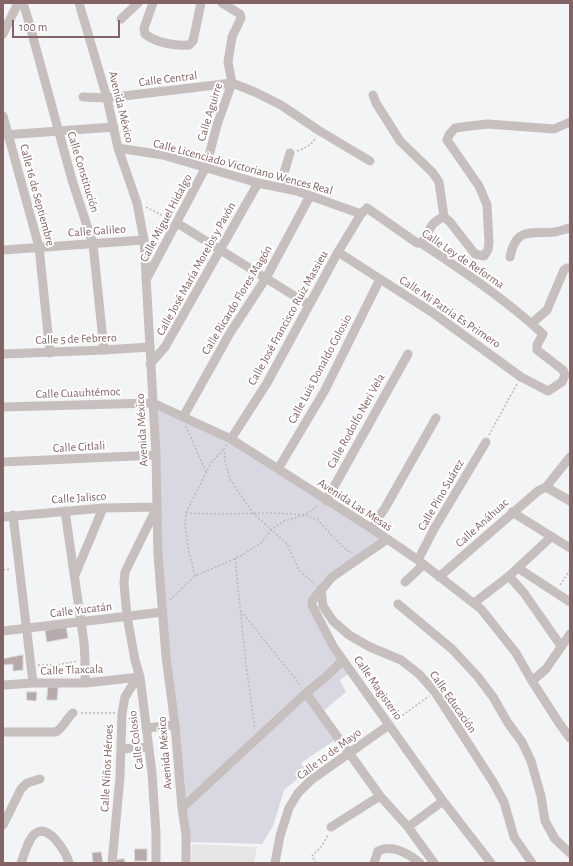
<!DOCTYPE html>
<html>
<head>
<meta charset="utf-8">
<style>
  body { margin:0 }
  #map { position:relative; width:573px; height:866px; overflow:hidden; background:#f2f4f6; font-family:"Alegreya Sans",sans-serif }
  canvas { display:block }
  .frame { position:absolute; inset:0; border:4px solid #846364; pointer-events:none }
  .scale { position:absolute; left:12px; top:20px; width:108px; height:18px; box-sizing:border-box; border:2px solid #846364; border-top:0; padding-left:5px; font-size:12px; line-height:14px; white-space:nowrap; color:#846364; -webkit-text-stroke:3px #fff; paint-order:stroke }
</style>
</head>
<body>
<div id="map">
<canvas width="573" height="866"></canvas>
<div class="frame"></div>
<div class="scale">100 m</div>
</div>
<script>
const c = document.querySelector('canvas').getContext('2d');
c.lineJoin = 'round';
function fillPath(path, color) { c.fillStyle = color; c.fill(path, 'evenodd'); }
function strokePath(path, color, width, dash) { c.strokeStyle = color; c.lineWidth = width; c.lineCap = dash ? 'butt' : 'round'; c.setLineDash(dash || []); c.stroke(path); }
function drawText(font, color, halo, rows, align = 'center') {
  c.font = font + ' "Alegreya Sans",sans-serif'; c.lineWidth = 4; c.setLineDash([]); c.textBaseline = 'middle'; c.strokeStyle = halo; c.fillStyle = color; for (const [text, x, y, turn = 0] of rows) {
    c.save(); c.translate(x, y); c.rotate((+turn || 0) * Math.PI / 180); c.textAlign = isNaN(turn) ? turn : align; if (halo) c.strokeText(text, 0, 0); c.fillText(text, 0, 0); c.restore();
  }
}
fillPath(new Path2D(`
  M192,844l65,3 -3,16h-63z`), '#e5e5e6');
fillPath(new Path2D(`
  M153,403l78,36 155,101 -25,17 -49,44 40,70 -12,9 6,12 -25,21 17,25 -37,25 5,9 -22,18 -11,36 -11,18 -75,-2 -21,-185z`), '#d9d8e2');
const building = new Path2D(`
  M66,626l2,12 -21,4 -2,-11z
  M23,655v15l-10,1v-7l-10,1v-6z
  M48,687h10l-1,13h-10z
  M27,692h10l-1,9 -9,-1z
  M135,849h12v12h-12z
  M101,852l2,10 -10,1 -1,-10z
  M124,859l1,4h-11v-3z`);
fillPath(building, '#b8aaab');
strokePath(building, '#d5d6d7', 1);
strokePath(new Path2D(`
  M297,151c8,-3 14,-5 19,-14
  M146,207l23,12
  M186,426l20,46
  M489,435l28,-51
  M227,445l-3,4 1,12 5,18 23,34 34,31 12,26 16,14
  M186,513l33,1 54,-1 32,2 13,5 18,20 12,11 4,2
  M235,558l11,107 9,64
  M3,570l8,-1
  M195,576l-6,-24 -4,-28 1,-11 25,-50 12,-13
  M560,585l10,-15
  M170,600l25,-24 44,-19 22,-14 11,-14 12,-8 21,-6 14,-10
  M241,611l60,75
  M38,665h18l22,-4
  M81,713h34
  M396,720l33,-24
  M316,863l-4,-7 10,-10 6,-11`), '#beb8b8', 1.5, [2, 2]);
strokePath(new Path2D(`
  M23,3l5,16 44,161 21,64 11,106
  M79,3l28,95 11,50 19,55 7,37 12,215 2,100 8,102 9,68 7,83 4,27v28
  M153,3l-9,25 1,6c11,9 30,12 44,11l4,-4 8,-38
  M121,19l17,-16
  M3,34l15,-31
  M373,95l3,8 24,38 33,32 6,9 5,35
  M83,97l24,1 125,-15 23,9 26,13 37,25 52,31
  M3,116l36,131 11,106
  M4,135l110,-8
  M118,148l45,7 95,28 39,8 64,23
  M290,153l-6,20v5l13,13
  M177,223l132,82
  M421,243c9,-8 7,-21 23,-26l6,5 25,32 9,2 4,-6 1,-8 -2,-37 -8,-19 -32,-46 2,-5 6,-7 15,-2 18,-2 66,5 16,-7
  M3,250l141,-10
  M510,257c6,-30 20,-23 45,-25 5,-1 10,-3 15,-4
  M146,280l60,-113 11,-42 15,-42 -4,-21 4,-25 9,-19 -1,-4 -18,-11
  M532,323l15,-13 17,-40 3,-2h3
  M3,354l101,-4 46,-3
  M150,364l15,-17 93,-164
  M3,407l150,-4 78,36 140,89 47,32 63,49 35,44 16,28 27,42 11,15
  M183,417l47,-84 36,-55 44,-82
  M231,439l36,-56 71,-131 23,-38 6,-6 50,35h4c42,28 84,56 122,91l-6,11v5l26,20 2,5 -3,7 -14,9 -27,-14 -88,-64 -95,-61
  M3,462l153,-7
  M278,469l47,-79 55,-111
  M546,487l24,-30
  M326,501l82,-147
  M65,511l19,132 1,17v23
  M512,512l58,36
  M13,515l20,168
  M3,517l100,-9 54,-1 -32,65 -1,11 3,33 8,44 5,17 12,96 4,60v30
  M371,528l14,-20 51,-90
  M386,540l-54,37 -20,24v4l21,41 110,155 48,62
  M418,560l16,-31 52,-87
  M518,568l52,34
  M75,575l28,-67
  M509,576l15,17 37,53
  M439,577l99,-86 8,-4 24,14
  M405,582l18,-17
  M321,589l2,17 10,15 16,14 21,12 31,13 18,14 16,18 58,90 11,20 10,35 18,26
  M474,603l35,-27 42,-39
  M398,604l54,45 26,28 15,20 15,26 14,19 9,19 10,35 4,25 10,18 15,14
  M3,631l160,-19
  M532,681l14,-12 24,-35
  M4,685l29,-2h52l55,-6
  M306,693l74,103 28,31 26,36
  M146,728l29,-3
  M3,732h53c8,-5 10,-13 17,-19
  M121,749l27,-2
  M182,808l124,-115 22,-18 15,-15
  M3,825l18,-36 6,-6 13,-4
  M331,827l49,-31
  M408,827l35,-26
  M21,863c3,-8 8,-26 15,-30 13,-9 30,19 33,30
  M112,863l8,-86 2,-64 3,-16 12,-19
  M275,863l5,-27 9,-28 9,-15 13,-13 78,-55
  M374,863l4,-12c14,-7 31,3 42,12`), '#c7bebe', 9);
drawText('12px', '#846364', '#fff', [
  ["Calle Central",168,79,-7],
  ["Avenida México",121,107,76],
  ["Calle Aguirre",210,112,-73],
  ["Calle Licenciado Victoriano Wences Real",243,167,15],
  ["Calle Constitución",83,172,73],
  ["Calle 16 de Septiembre",37,195,75],
  ["Calle Miguel Hidalgo",166,218,-62],
  ["Calle Galileo",97,231,-4],
  ["Calle Ley de Reforma",463,259,34],
  ["Calle José María Morelos y Pavón",196,269,-61],
  ["Calle Ricardo Flores Magón",237,300,-59],
  ["Calle Mi Patria Es Primero",450,312,34],
  ["Calle José Francisco Ruiz Massieu",288,318,-61],
  ["Calle 5 de Febrero",76,339,-2],
  ["Calle Luis Donaldo Colosio",320,369,-62],
  ["Calle Cuauhtémoc",78,393,-2],
  ["Calle Rodolfo Neri Vela",356,421,-61],
  ["Avenida México",142,430,-93],
  ["Calle Citlali",79,447,-3],
  ["Calle Pino Suárez",441,495,-60],
  ["Calle Jalisco",79,498,-4],
  ["Avenida Las Mesas",355,505,33],
  ["Calle Anáhuac",482,523,-42],
  ["Calle Yucatán",81,610,-7],
  ["Calle Tlaxcala",72,670,-2],
  ["Calle Magisterio",378,688,55],
  ["Calle Educación",453,702,55],
  ["Calle Colosio",136,740,-97],
  ["Avenida México",165,753,-95],
  ["Calle 10 de Mayo",329,754,-37],
  ["Calle Niños Héroes",107,768,-87]
]);
</script>
</body>
</html>
